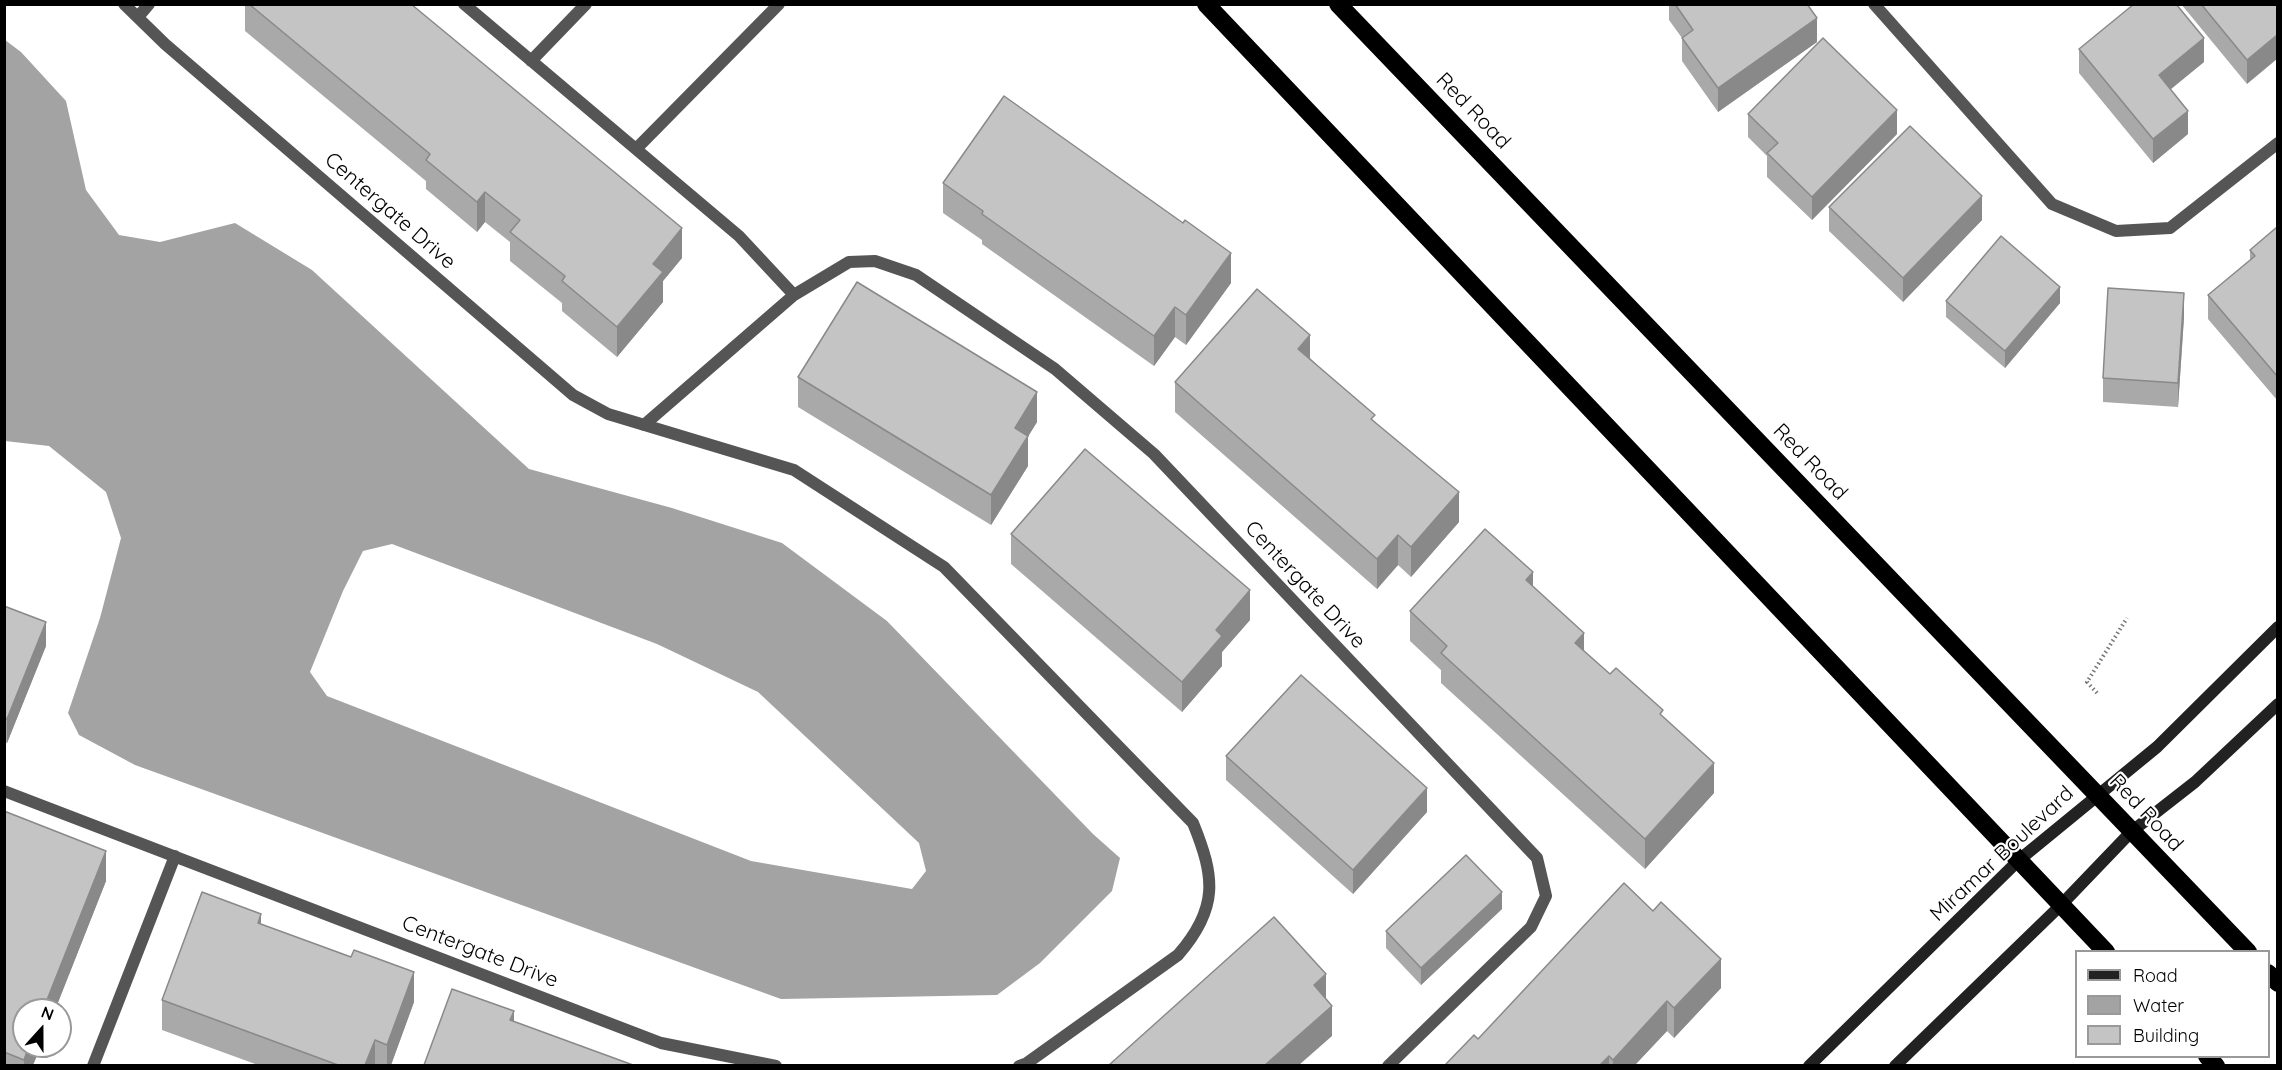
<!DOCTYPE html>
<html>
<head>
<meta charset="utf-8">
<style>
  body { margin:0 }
  #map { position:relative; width:2282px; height:1070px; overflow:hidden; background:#fff; font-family:Quicksand,sans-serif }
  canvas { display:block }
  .frame { position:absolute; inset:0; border:6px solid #000; pointer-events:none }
  .legend { position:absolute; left:2075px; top:950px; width:195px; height:108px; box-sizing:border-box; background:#fff; border:2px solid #999; margin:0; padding:8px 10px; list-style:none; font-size:18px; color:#000 }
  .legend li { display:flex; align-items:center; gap:12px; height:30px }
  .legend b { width:30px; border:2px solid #999 }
  .north { position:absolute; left:12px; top:998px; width:60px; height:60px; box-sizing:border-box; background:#fff; border:2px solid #999; border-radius:50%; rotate:21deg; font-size:16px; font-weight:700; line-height:24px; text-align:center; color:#000 }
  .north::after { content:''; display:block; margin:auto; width:21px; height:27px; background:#000; clip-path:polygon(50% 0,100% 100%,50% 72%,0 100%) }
</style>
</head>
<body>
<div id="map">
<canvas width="2282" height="1070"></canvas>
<div class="frame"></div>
<ul class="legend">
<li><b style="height:8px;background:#222"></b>Road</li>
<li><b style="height:16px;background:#a3a3a3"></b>Water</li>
<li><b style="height:16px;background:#c4c4c4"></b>Building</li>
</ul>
<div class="north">N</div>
</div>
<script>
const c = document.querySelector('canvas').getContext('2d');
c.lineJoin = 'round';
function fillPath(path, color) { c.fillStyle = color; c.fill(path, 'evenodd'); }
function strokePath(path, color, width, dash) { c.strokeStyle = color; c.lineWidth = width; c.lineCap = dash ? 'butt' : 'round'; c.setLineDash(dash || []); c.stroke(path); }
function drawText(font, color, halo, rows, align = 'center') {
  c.font = font + ' Quicksand,sans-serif'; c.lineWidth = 4.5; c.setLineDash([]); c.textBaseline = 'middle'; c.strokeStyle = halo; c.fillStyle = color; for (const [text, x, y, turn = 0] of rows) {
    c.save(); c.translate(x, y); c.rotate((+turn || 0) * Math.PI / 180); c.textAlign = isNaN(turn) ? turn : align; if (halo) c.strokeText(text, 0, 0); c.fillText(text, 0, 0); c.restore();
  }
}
fillPath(new Path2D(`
  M5,40l16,12 45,49 20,89 33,45 41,7 75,-19 77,47 217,199 143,39 110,35 105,78 206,213 27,24 -8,33 -72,72 -43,32 -216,4 -646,-234 -56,-30 -11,-22 32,-95 21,-80 -15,-46 -57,-46 -44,-5zM392,544l265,100 101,48 161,151 7,28 -14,18 -161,-28 -424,-165 -17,-24 33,-81 20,-40z`), '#a3a3a3');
strokePath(new Path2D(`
  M2097,693l-10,-11 40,-64`), '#777', 4, [1.5, 3]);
strokePath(new Path2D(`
  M124,4l41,40 408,351 35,19 186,56 150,97 249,256c22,54 26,85 -15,132l-151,108 -8,3
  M464,4l275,232 55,59
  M1874,4l178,200 64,27 54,-3 108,-85
  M138,17l11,-13
  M531,61l55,-57
  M636,149l143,-145
  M644,425l150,-130 55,-33 26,-1 41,14 139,94 99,85 383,404 9,38 -15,31 -143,139
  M4,791l657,252 115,23
  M93,1066l82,-210`), '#555', 12);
strokePath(new Path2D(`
  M1809,1066l210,-206 138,-113 121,-120
  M1895,1066l166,-161 70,-73 64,-50 83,-78`), '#222', 12);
strokePath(new Path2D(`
  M1206,4l900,948
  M1338,4l910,948
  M2268,973l10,10
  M2207,1056l9,10`), '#000', 18);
fillPath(new Path2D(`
  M245,4h166l271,254 -19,23v21l-46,55 -55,-46v-8l-52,-42v-19l-25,-20 -8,10 -51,-43v-8l-181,-150z
  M1669,4h138l10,38 -99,70 -36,-51v-23l-13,-18z
  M2181,4h96l-30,80z
  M2079,49l125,13 -34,27 18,45 -35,29 -74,-90z
  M1748,114l149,20 -85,86 -45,-43v-21l-19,-19z
  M943,183l288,100 -45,62 -11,-8 -21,29 -172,-122v-4l-39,-27z
  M1829,207l153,13 -79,82 -74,-71z
  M2277,227v173l-69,-81v-24l42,-35v-10z
  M1946,301l114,2 -55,65 -59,-51z
  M2184,317l-6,90 -75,-5v-24z
  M1310,358l65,64 84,100 -48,55 -13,-12 -21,24 -202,-177v-30z
  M798,377l239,45 -9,14v30l-37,59 -193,-118z
  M1011,534l239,86 -28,32v14l-40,46 -171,-148z
  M1533,586l51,65 26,23 53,43 51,76 -69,76 -204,-186v-13l-31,-29v-30z
  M4,606l42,40 -39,97 -3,-1z
  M1226,756l201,56 -74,82 -127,-114z
  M4,811l102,70 -51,129h-31v36h17l-8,19h-29z
  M1502,909l-81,76 -35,-37v-17z
  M261,924l153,78 -23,63h-133l-96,-35v-30z
  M1721,988l-47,50 -7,-7 -32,34h-190l33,-26z`), '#a9a9a9');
fillPath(new Path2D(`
  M1817,18v24l-99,70v-24z
  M2277,35v24l-30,25v-24z
  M2204,38v24l-45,37v-24z
  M1897,110v24l-85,86v-23z
  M2188,111v23l-35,29v-24z
  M485,192v30l-8,10v-30z
  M1982,196v24l-79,82v-24z
  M682,228v30l-19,23v21l-46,55v-30l36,-63z
  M1231,253v30l-45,62v-30z
  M2060,287v16l-55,65v-17z
  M2184,293v24l-6,90v-24z
  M1175,307v30l-21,29v-30z
  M1310,335v30l-12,-16z
  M1037,392v30l-22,36 13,-22v30l-37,59v-30l24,-67z
  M1459,492v30l-48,55v-30z
  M1398,535v30l-21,24v-30z
  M1533,572v30l-7,-22z
  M1250,590v30l-28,32v14l-40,46v-30l34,-52z
  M46,622v24l-39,97v-24z
  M1584,633v30l-9,-20z
  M1714,763v30l-69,76v-30z
  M1427,788v24l-74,82v-24z
  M106,851v30l-51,129h-12z
  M1502,892v17l-81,76v-17z
  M261,914v30l-3,-21z
  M1721,959v29l-47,50v-30z
  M414,972v30l-23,63h-4v-20z
  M1326,974v30l-12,-19z
  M1667,1001v30l-32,34h-22v-5z
  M1332,1006v30l-33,29h-34z
  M514,1011v30l-4,-21z
  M375,1040v25h-10z
  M29,1046h12l-8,19h-9v-5z
  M1609,1056v9h-9z`), '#898989');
const building = new Path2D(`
  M249,4h162l271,224 -29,36 10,8 -46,55 -55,-46 3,-5 -55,-44 10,-12 -35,-28 -8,10 -51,-42 4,-6z
  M1675,4h132l10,14 -99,70 -36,-50 11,-8z
  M2134,4h42l28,34 -45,37 29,36 -35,28 -74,-90z
  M2201,4h76v31l-30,25z
  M1823,38l74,72 -85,87 -45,-44 11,-10 -30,-29z
  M1004,96l179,127 2,-3 46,33 -45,62 -11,-8 -21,29 -172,-122 1,-3 -40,-28z
  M1910,126l72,70 -79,82 -74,-71z
  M2277,227v149l-69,-81 47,-39 -5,-6z
  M2001,236l59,51 -55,64 -59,-50z
  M857,282l180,110 -22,36 13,8 -37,59 -193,-118z
  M2108,288l76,5 -6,90 -75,-5z
  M1257,289l53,46 -12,14 77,66 -4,4 88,73 -48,55 -13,-12 -21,24 -202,-177z
  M1085,449l165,141 -34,40 6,6 -40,46 -171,-148z
  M1485,529l48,43 -7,8 58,53 -9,10 35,31 6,-6 47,42 -3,4 54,49 -69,76 -204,-186 6,-7 -37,-35z
  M4,606l42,16 -39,97 -3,-1z
  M1301,675l126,113 -74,82 -127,-114z
  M4,811l102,40 -63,159h-19v36h5l-5,14 -20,-8z
  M1466,855l36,37 -81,76 -35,-37z
  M1624,883l29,28 8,-9 60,57 -47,49 -7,-7 -54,59 -4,-4 -9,9h-155l29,-30 4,4z
  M202,892l59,22 -3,9 93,34 3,-7 60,22 -27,73 -12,-5 -10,25h-27l-176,-65z
  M1274,917l52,57 -12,11 18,21 -67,59h-156z
  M452,989l62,22 -4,9 123,45h-209z`);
fillPath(building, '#c4c4c4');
strokePath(building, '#898989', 1.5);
drawText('21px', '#000', '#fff', [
  ["Red Road",1473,111,46],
  ["Centergate Drive",390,211,41],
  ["Red Road",1810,462,46],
  ["Centergate Drive",1305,585,47],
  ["Red Road",2146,813,47],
  ["Miramar Boulevard",2002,854,-43],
  ["Centergate Drive",480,952,21]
]);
</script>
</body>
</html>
